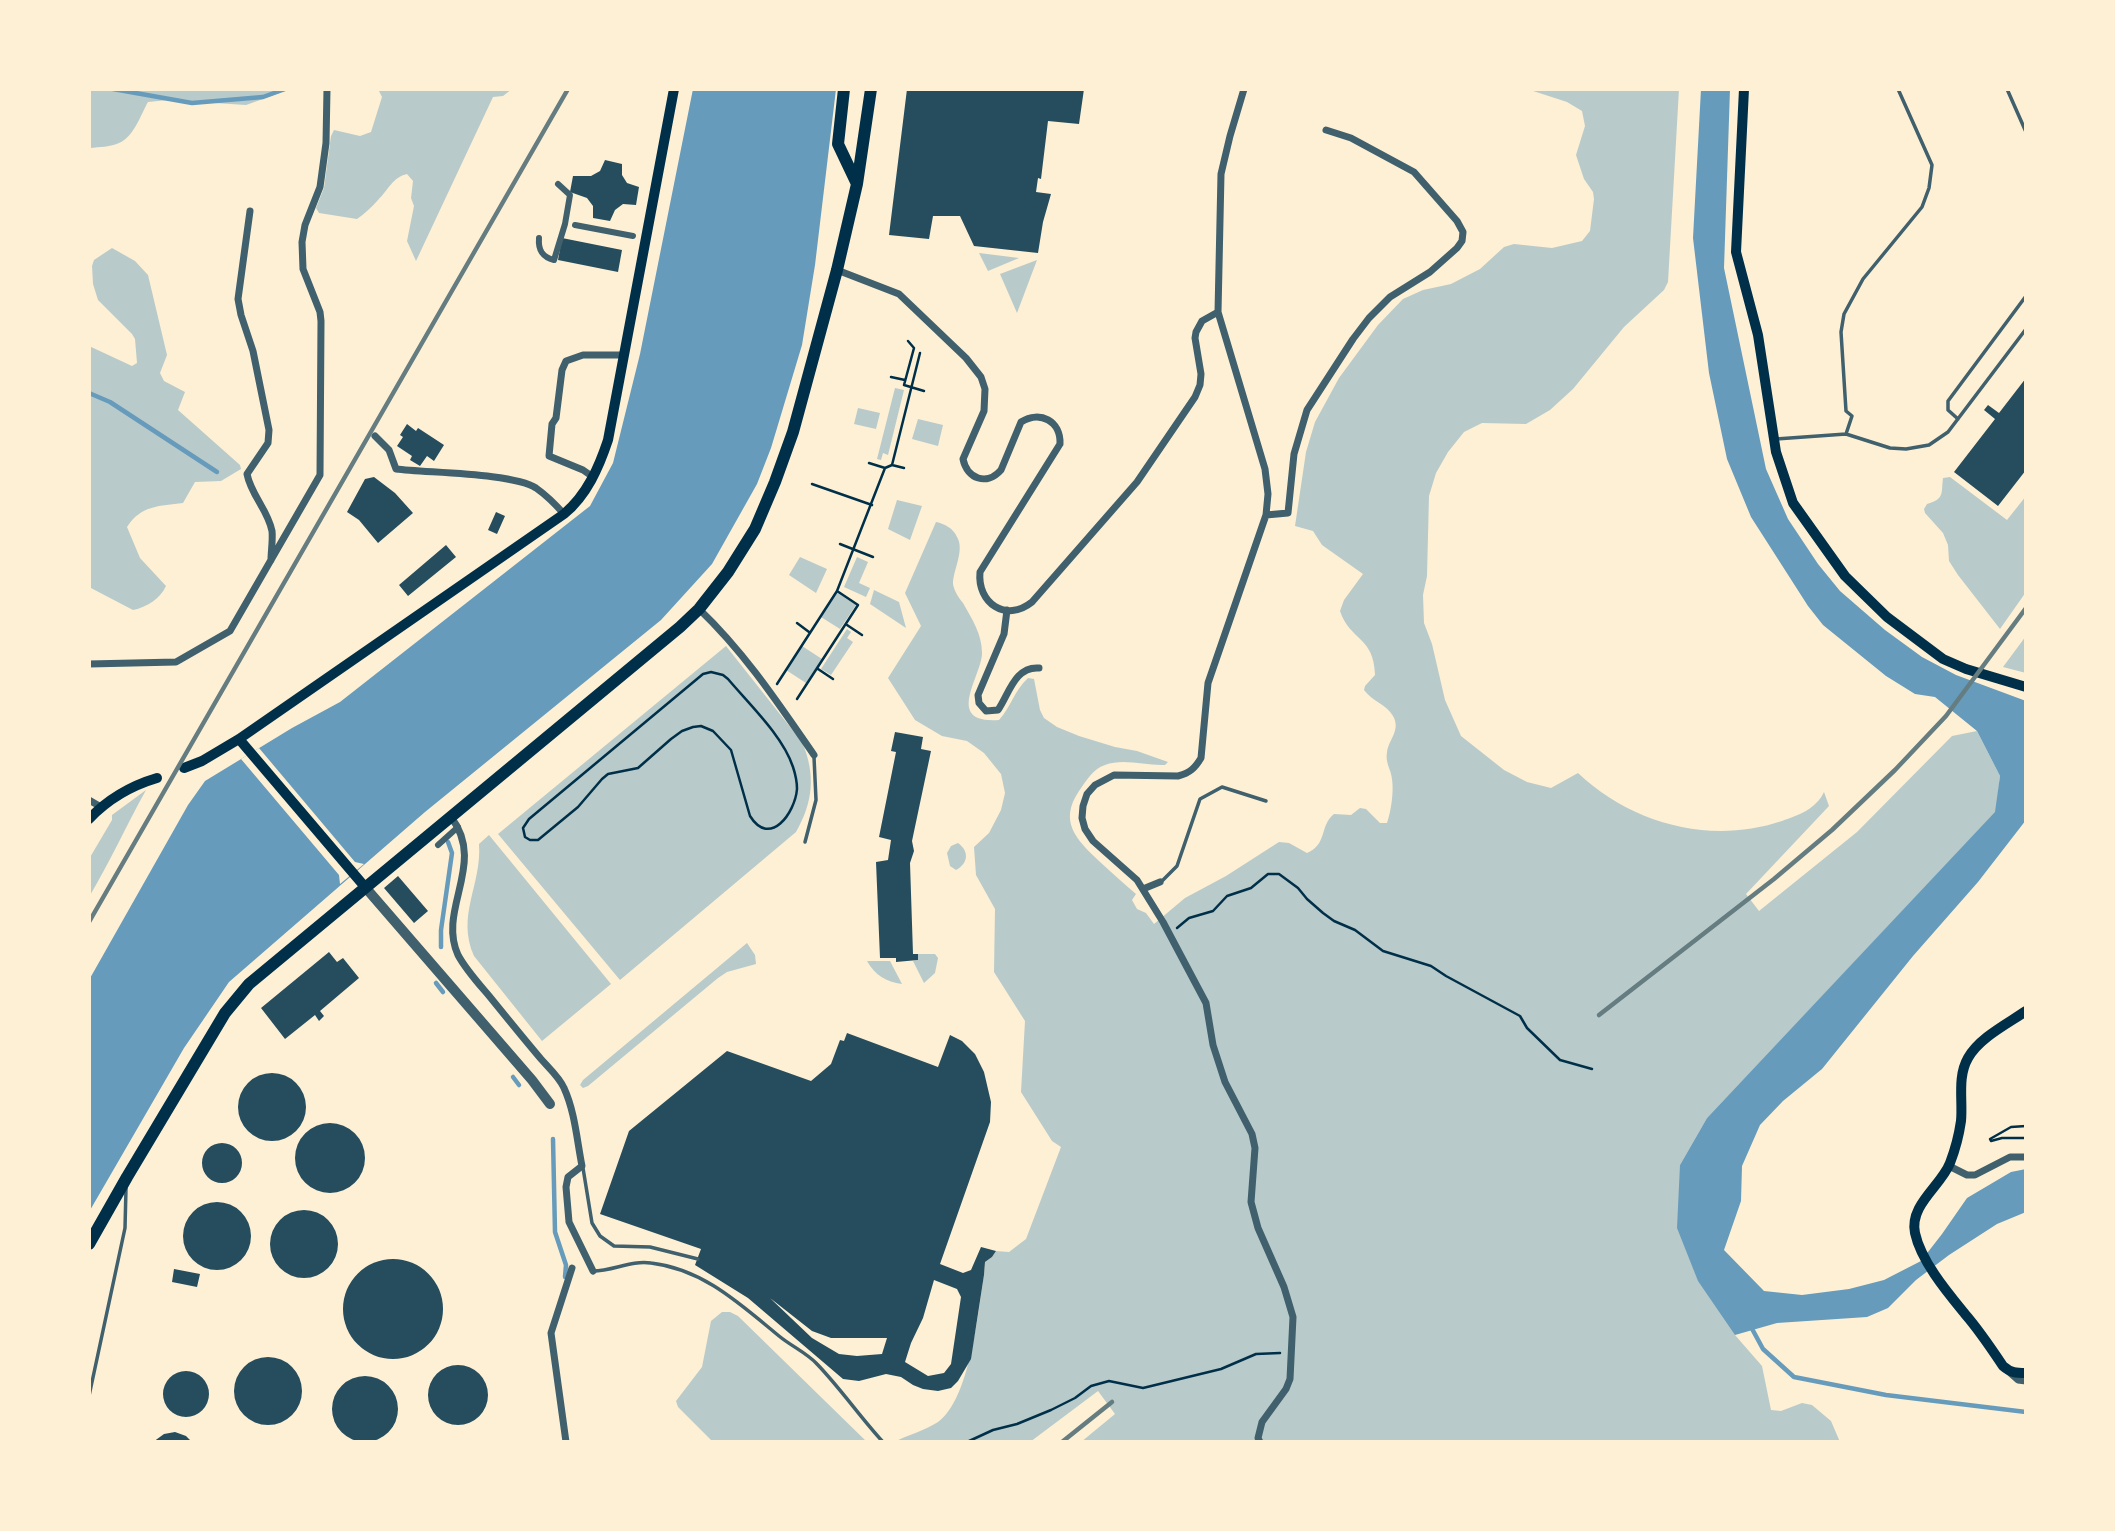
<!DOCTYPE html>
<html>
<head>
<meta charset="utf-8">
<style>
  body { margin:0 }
  #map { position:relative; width:2115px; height:1531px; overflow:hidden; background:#fdf0d5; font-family:Merriweather,serif }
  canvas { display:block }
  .frame { position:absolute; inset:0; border:91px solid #fdf0d5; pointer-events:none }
</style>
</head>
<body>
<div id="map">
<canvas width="2115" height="1531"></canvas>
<div class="frame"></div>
</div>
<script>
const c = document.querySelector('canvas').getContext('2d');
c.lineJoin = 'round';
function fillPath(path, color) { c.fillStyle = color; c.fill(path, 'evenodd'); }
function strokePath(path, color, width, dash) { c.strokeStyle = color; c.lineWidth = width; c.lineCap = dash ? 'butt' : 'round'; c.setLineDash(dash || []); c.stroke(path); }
fillPath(new Path2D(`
  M89,89h202l-45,16 -78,-5 -20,2c-7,12 -14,35 -29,41 -8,4 -20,4 -29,5l-1,2z
  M378,89h134l-9,7 -10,1 -77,164 -9,-20 7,-35 -3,-8 2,-17 -6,-7c-14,3 -19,16 -29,26 -6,7 -14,14 -21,19l-38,-6 -3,-5 8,-20 7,-52 3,-6 26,6 11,-4 11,-35z
  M1527,89h152l-11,193 -4,8 -40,37 -51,62 -23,21 -24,14 -44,-1 -18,9 -16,20 -12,21 -7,23 -2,80 -4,19 1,28 8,21 13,56 16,36 43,34 23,12 24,6 27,-15c54,51 132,72 204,48 17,-6 34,-12 42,-29l5,14 -83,88 13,17 98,-79 95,-96 25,-5 23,45 -4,36 -289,306 -27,47 55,170 27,31 9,44 10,1 21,-8 10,2 19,16 9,21h-759l34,-28 -17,-23 -68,51h-136c14,-7 32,-12 44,-20 32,-23 40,-110 46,-147l1,-13 7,-5 4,-6 13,1 17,-13 35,-92 -9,-6 -31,-49 4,-71 -31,-49 1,-63 -19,-34 -2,-28 15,-14 12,-23 4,-17 -4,-19 -17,-21 -17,-12 -25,-5 -27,-16 -27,-42 33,-52 -16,-33 31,-71c9,2 17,6 21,15 8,13 -4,33 -4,47 1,7 6,14 10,19 9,16 19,31 19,50 0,23 -39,71 17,67 12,-13 15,-29 29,-42l6,1 6,31 4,8 13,9 22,9 36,11 22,4 31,11 -3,3c-19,1 -41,-7 -60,0 -12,4 -19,16 -26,26 -21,31 -2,49 20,70 12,11 24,22 37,33l-4,6 5,9 9,4 8,11 31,-26 41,-22 53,-34 10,1 18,10c21,-9 12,-27 27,-39l17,1 9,-7 6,1 14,14h7c4,-12 7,-31 5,-44 -1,-10 -7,-16 -5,-27 2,-13 14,-22 6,-36 -6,-11 -21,-15 -29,-26l1,-4 10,-11c-1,-39 -25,-34 -35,-64l4,-11 19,-26 -41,-29 -9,-14 -18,-5 11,-74 9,-30 24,-44 39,-53 25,-26 20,-9 28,-6 29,-15 24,-22 10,-3 38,4 30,-7 8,-10 4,-32 -1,-7 -9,-13 -8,-24 9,-29 -3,-15 -15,-9z
  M112,248l23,13 13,14 19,80 -7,18 4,8 21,11 -7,18 62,55 1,4 -20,12 -26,1 -12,21c-23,3 -42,2 -56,24l13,31 26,28c-6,13 -19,21 -33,24l-44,-23v-241l43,20 5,-3 -2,-24 -3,-5 -34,-34 -5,-16 -1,-18 2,-6z
  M979,253l40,5 -31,13z
  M1037,260l-20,53 -17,-39z
  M895,388l9,2 -16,65 -5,-2 -2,7 -4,-1z
  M858,408l22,5 -4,16 -22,-5z
  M918,419l25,6 -5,21 -26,-7z
  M1950,477l57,43 19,-24v96l-26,37 -42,-54 -9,-14 -1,-16 -5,-12 -18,-20 -1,-4 3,-5c18,-5 14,-11 16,-26z
  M897,500l25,6 -12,34 -22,-11z
  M800,557l27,12 -11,24 -27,-18z
  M857,557l11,5 -9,21 11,5 -4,9 -22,-10z
  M874,590l25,12 7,26 -36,-24z
  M836,592l20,13 -16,24 -19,-12z
  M847,629l4,3 -4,6 6,4 -22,33 -10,-6z
  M2026,636v37l-23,-6z
  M726,646l76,96c14,33 11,60 -6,90l-176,148 -122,-146z
  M802,646l20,13 -16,24 -20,-13z
  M146,790c-20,36 -36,72 -57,107v-38l23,-39v-5z
  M489,835l122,149 -69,57 -68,-85c-18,-41 8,-71 5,-112z
  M958,843c11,8 11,20 -2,27l-6,-4 -3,-13 4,-7z
  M747,943l8,12 1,9 -29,8 -9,6 -130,108 -5,2 -3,-3 3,-5z
  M918,954h17l3,4 -3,15 -11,10 -11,-22 5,-1z
  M867,961h23l12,23c-16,-2 -27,-9 -35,-23z
  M722,1312h8l8,4 129,126h-154l-35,-35 -2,-6 26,-34 9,-46z`), '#b9caca');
fillPath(new Path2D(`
  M693,89h143l-21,176 -13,80 -31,103 -14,36 -45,80 -51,56 -236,192 -196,170 -45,66 -95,164v-232l99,-175 17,-24 87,-53 48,-26 250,-196 23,-43 27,-109z
  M1701,89h29l-6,179 42,201 22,50 30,45 22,27 45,39 37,27 34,18 70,26v119l-48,62 -65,74 -91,113 -39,32 -23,24 -18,41 -1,35 -17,49 40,41 38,4 47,-6 35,-9 37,-19 21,-27 25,-36 44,-26 15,-3v43l-29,12 -48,31 -33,25 -28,28 -21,9 -90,6 -42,12 -37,-54 -21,-53 3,-63 27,-47 288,-306 5,-36 -23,-45 -42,-34 -20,-3 -29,-18 -63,-51 -15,-19 -57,-89 -24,-58 -18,-86 -16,-135z`), '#669bbc');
fillPath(new Path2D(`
  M259,748l96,114 9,2 -24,20 -1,-9 -98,-116z`), '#fdf0d5');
strokePath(new Path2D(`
  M113,89l79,14 71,-6 22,-8
  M89,393l21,9 107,70
  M441,947v-17l11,-77 -4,-11
  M436,983l7,9
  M513,1077l6,8
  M553,1139l2,93 11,33 -1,12
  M1750,1325l13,24 31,28 92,18 140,17`), '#669bbc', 4.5);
fillPath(new Path2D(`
  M907,89h177l-5,35 -31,-3 -7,58 -3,-1 -2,14 15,2 -8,28 -5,31 -64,-7 -14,-30h-27l-4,23 -40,-4z
  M605,160l17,4v11l5,8 12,4 -3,18 -13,-1 -8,6 -5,11 -17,-3v-12l-6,-8 -17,-6 3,-16h18l9,-5z
  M562,238l60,12 -4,22 -60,-12z
  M2026,378v92l-28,36 -44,-34 41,-53 -11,-9 4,-5 11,8z
  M407,424l9,7 2,-3 26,17 -10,16 -7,-5 -7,10 -10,-6 2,-4 -15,-10 6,-9 -3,-2z
  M374,477l21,16 18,20 -35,30 -19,-23 -12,-8 18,-33z
  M496,512l9,4 -8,18 -9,-4z
  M446,545l10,12 -48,39 -9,-11z
  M895,732l28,5 -2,12 10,2 -19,90 2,10 -4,12 3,91h5v6l-22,2v-4h-16l-4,-96 12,-2 3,-20 -12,-3 17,-85 -5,-1z
  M398,876l30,35 -14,12 -30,-35z
  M329,952l8,10 6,-4 16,20 -39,33 4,5 -5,5 -4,-6 -30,24 -24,-31z
  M847,1033l91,34 12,-32 12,6 13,13 9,18 7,30 -1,20 -50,142 23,9 8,-3 10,-23 15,4 -4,6 -7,5 -1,13 -13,84 -13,22 -7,7 -13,3 -15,-2 -10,-4 -12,-8 -15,-3 -27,7 -16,-2 -95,-81 -53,-33 6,-16 -101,-35 29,-83 98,-80 84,30 20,-17 9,-24 4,1zM934,1280l23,9 4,8 -10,67 -7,9 -16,3 -23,-14 6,-19 12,-25zM770,1298l42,33 19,7h56l-5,16 -25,2 -18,-2 -27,-16z
  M238 1107a34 34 0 1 1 68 0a34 34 0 1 1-68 0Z
  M295 1158a35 35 0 1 1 70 0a35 35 0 1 1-70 0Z
  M202 1163a20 20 0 1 1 40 0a20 20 0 1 1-40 0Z
  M183 1236a34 34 0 1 1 68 0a34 34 0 1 1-68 0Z
  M270 1244a34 34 0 1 1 68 0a34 34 0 1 1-68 0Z
  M343 1309a50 50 0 1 1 100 0a50 50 0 1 1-100 0Z
  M174,1269l26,5 -3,13 -25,-5z
  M234 1391a34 34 0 1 1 68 0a34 34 0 1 1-68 0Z
  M428 1395a30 30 0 1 1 60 0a30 30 0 1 1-60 0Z
  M163 1394a23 23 0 1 1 46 0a23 23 0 1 1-46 0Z
  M332 1409a33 33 0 1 1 66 0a33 33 0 1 1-66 0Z
  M175,1432l11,4 6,6h-39l11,-8z`), '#264d5e');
strokePath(new Path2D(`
  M908,341l6,7 -10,37 20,6
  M891,377l14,3
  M869,463l16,5
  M892,465l12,3
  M812,484l60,21
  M840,544l33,13
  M837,591l48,-123 7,-3 28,-112
  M797,623l12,9
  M847,625l15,10
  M818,669l15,10
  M711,672l12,3 5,4c21,25 55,57 65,88 2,6 4,16 4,22 -2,24 -27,59 -47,27l-19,-66 -18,-19 -12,-5 -8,1 -11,4 -11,8 -33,29 -30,6 -6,5 -24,28 -40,33h-8l-5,-3 -2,-9 6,-9 174,-145z
  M777,684l60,-93 21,14 -61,94
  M1177,928l12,-10 24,-7 14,-15 24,-8 17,-14h11l19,14 9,11 16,14 11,8 21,9 28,21 48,15 15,10 74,40 7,12 33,32 32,9
  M2026,1126l-15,1 -21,12 1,2 11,-3h24
  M967,1442l26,-12 24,-6 34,-14 24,-12 16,-12 18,-5 34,7 78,-19 35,-15 24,-1`), '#003049', 2.5);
strokePath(new Path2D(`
  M2007,89l19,43
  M1958,419l-10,-9v-9l78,-105
  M1846,434l6,-18 -6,-5 -5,-79 3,-18 19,-35 59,-72 7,-19 3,-23 -34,-76
  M1776,439l70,-5 44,14 16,1 23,-4 19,-13 78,-103
  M805,842l11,-42 -2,-43
  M1162,881l15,-15 23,-67 22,-12 44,14
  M583,1168l9,55 8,13 14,10 36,1 48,12
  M593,1271c20,0 38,-11 58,-8 52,6 89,41 128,73 12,10 28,17 38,28 24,25 43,53 66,78
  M89,1396l36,-168 1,-40`), '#3f606c', 3.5);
strokePath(new Path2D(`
  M575,225l58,11
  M539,238c-1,12 3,19 15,22l11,-36 5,-29 -12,-11
  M438,845l20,-18`), '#3f606c', 6);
strokePath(new Path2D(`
  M1244,89l-14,47 -9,38 -3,138 47,157 3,25 -2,21 -58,168 -7,75c-6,10 -11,15 -23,18l-64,-1 -19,10 -8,9 -4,12 -1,12 3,11 8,12 44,39 26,42 43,81 7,42 12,37 27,52 3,14 -4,54 7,26 26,59 9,30 -3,62 -4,10 -24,33 -4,16 2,4
  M250,211l-12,88 3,16 12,36 16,79 -1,13 -21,31c4,21 21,36 25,57 1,9 -1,20 -1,29
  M837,270l62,24 67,64 15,19 4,12 -1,22 -21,48c4,20 24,27 38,11l20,-48c19,-12 40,-1 39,22l-80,128c-3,31 26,51 52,30l105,-120 58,-85 5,-12 1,-11 -6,-36 1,-6 6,-11 16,-9
  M375,436l14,14 7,19c32,4 117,4 140,19 10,7 20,17 28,26
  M593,477l-10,-7 -34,-14 3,-32 4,-6 6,-48 4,-9 17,-6h41
  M1266,515l22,-2 6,-59 13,-44 46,-71 16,-21 21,-21 40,-25 27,-24 5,-7 1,-9 -6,-11 -43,-49 -63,-34 -25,-8
  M699,609c46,44 79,94 115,146
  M1007,610l-3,24 -26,61 1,8 7,8 12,-1c11,-16 17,-44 41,-42
  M89,664l87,-2 54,-31 90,-156 1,-154 -1,-9 -17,-43 -1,-27 3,-17 15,-38 6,-44 1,-54
  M89,800l12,7
  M451,817c36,47 -14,92 7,138 8,15 21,29 32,42 17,21 34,42 51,62 8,9 19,19 23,29 11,24 13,53 18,78l-14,11 -2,10 3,35 24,49
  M1143,889l17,-7
  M1949,1166l18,9h8l35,-18h16
  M2009,1372l9,8 8,1
  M566,1442l-15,-109 21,-65`), '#3f606c', 7);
strokePath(new Path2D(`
  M365,887l167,193 18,24`), '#3f606c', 10);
strokePath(new Path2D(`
  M1744,89l-8,163 22,83 18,117 17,51 52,73 42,41 56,42 23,10 60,18
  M239,739l126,148
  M184,768l18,-7 37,-22 325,-225c23,-19 35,-47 44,-74l66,-351
  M89,819c20,-21 41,-33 68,-41
  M2026,1011c-19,13 -47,27 -58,47 -11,19 -5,43 -7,63 -2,14 -6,29 -11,42 -9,23 -41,42 -35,70 6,28 32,59 50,81 14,16 26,34 38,52 8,7 13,7 23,7`), '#003049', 10);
strokePath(new Path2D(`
  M844,89l-6,55 19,40
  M89,1244l38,-67 98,-164 24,-29 431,-357 19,-18 29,-37 27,-43 20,-47 18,-50 44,-162 20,-86 14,-95`), '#003049', 12);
strokePath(new Path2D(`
  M89,922l479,-833
  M1599,1015l175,-136 58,-49 63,-60 51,-54 80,-108
  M1062,1442l50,-40`), '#657d81', 4.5);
</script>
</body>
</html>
